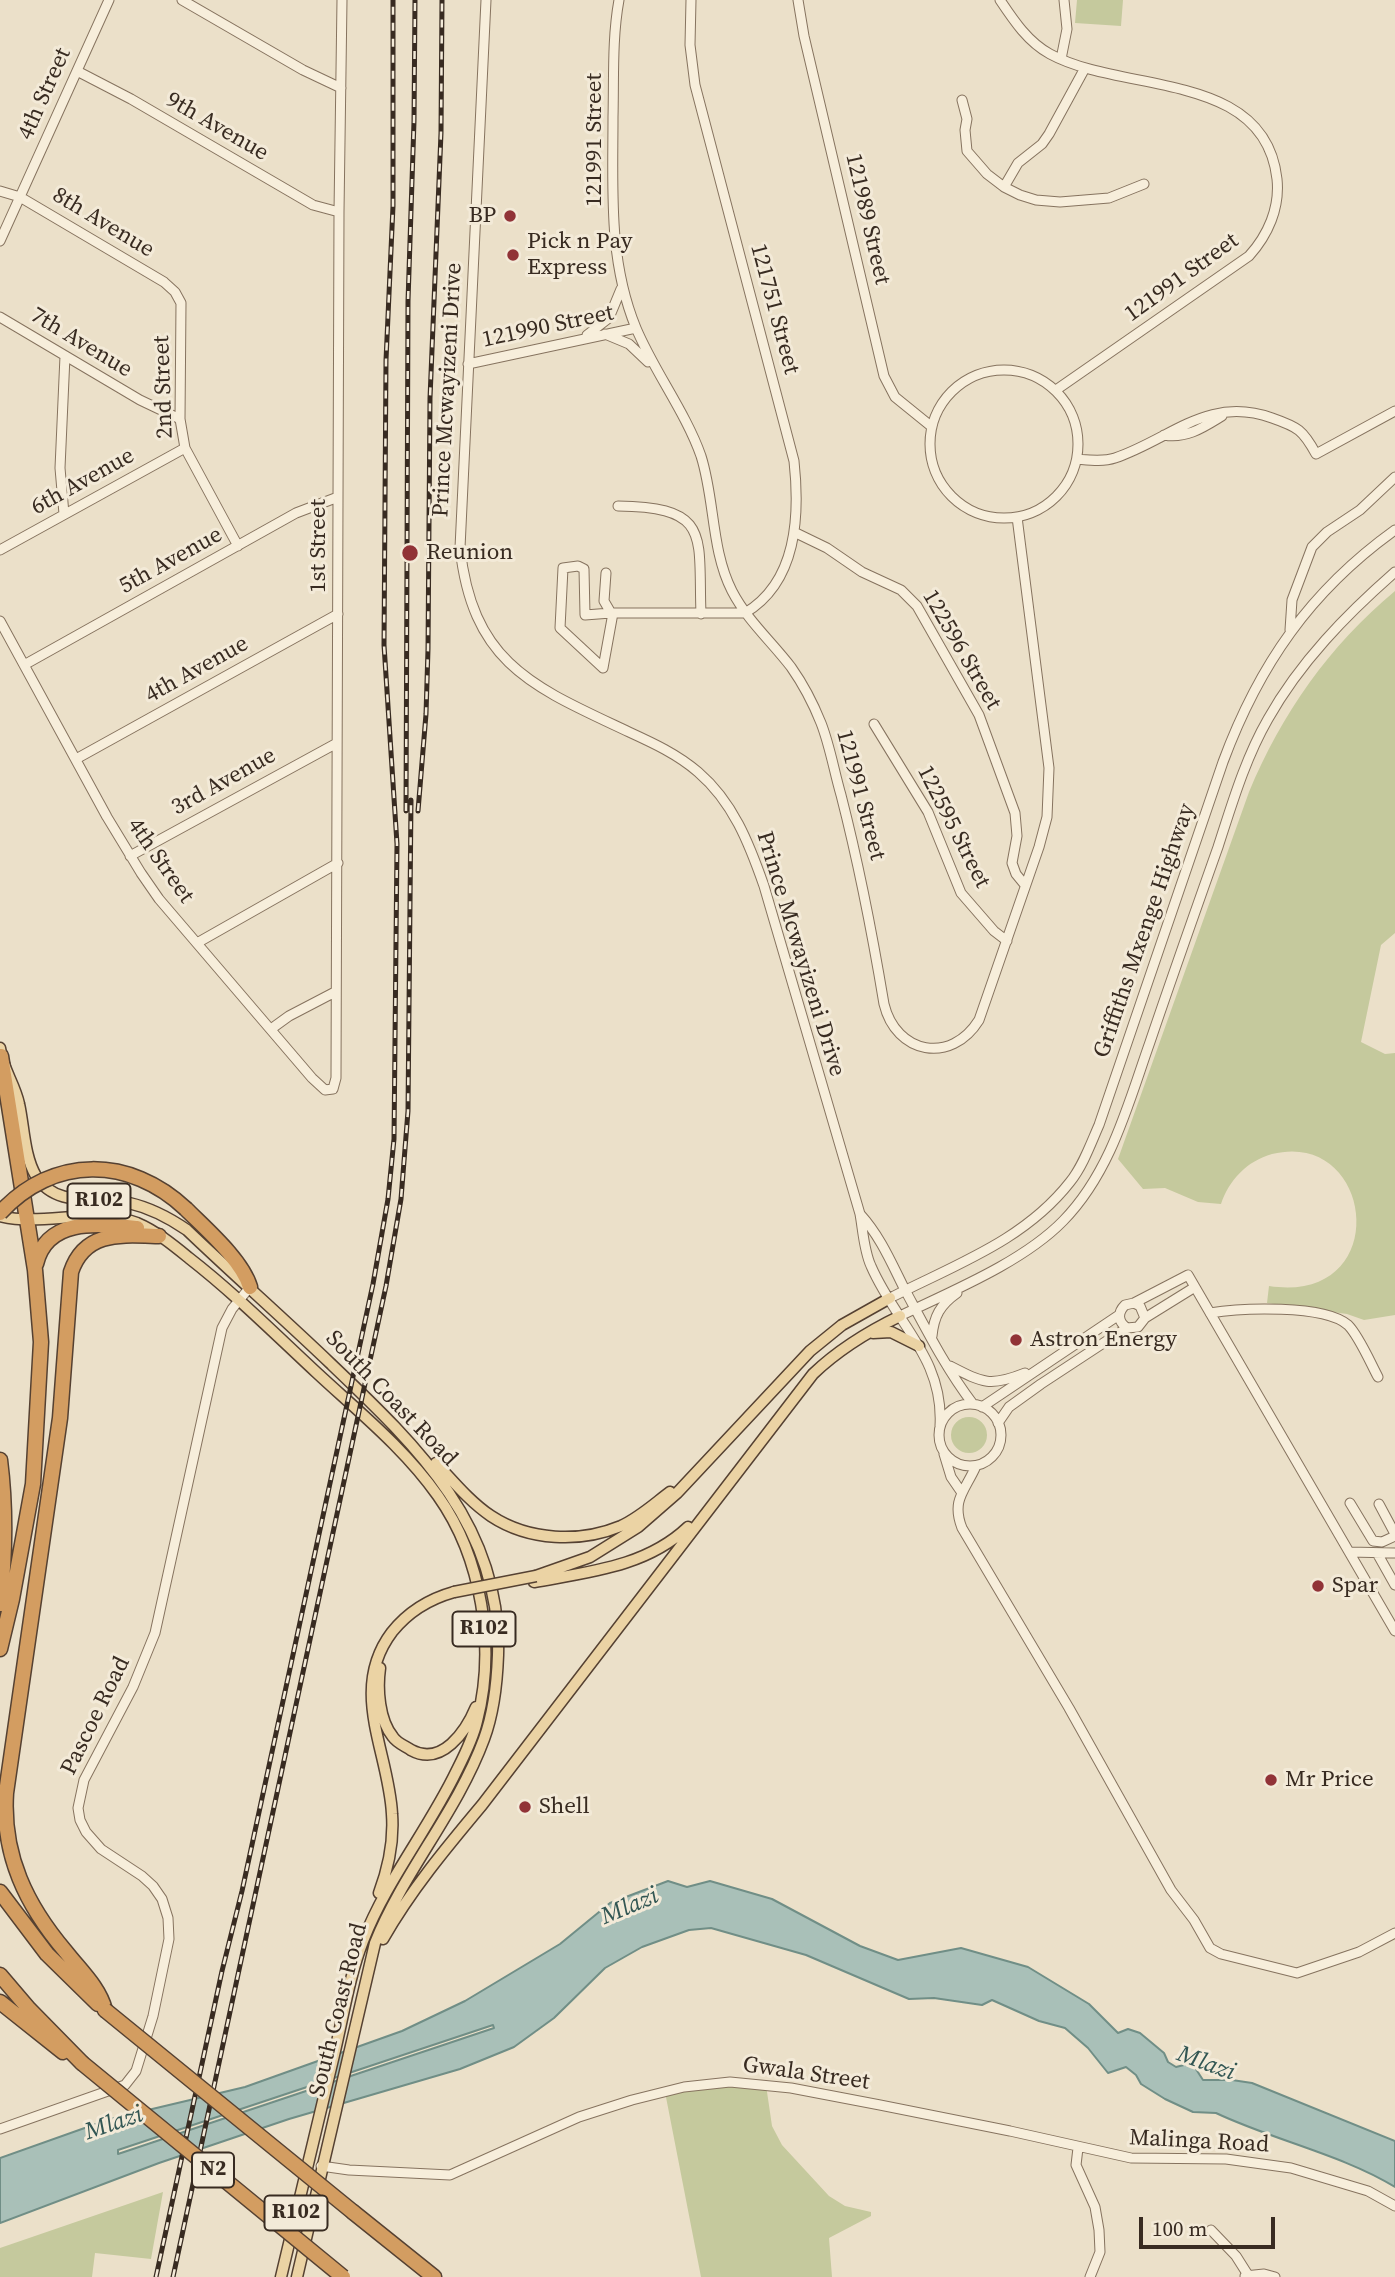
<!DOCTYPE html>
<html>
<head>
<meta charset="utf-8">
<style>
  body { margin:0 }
  #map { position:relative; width:1395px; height:2277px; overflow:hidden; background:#ebe0c9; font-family:"Source Serif 4",serif }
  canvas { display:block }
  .scale { position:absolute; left:1139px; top:2217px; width:136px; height:32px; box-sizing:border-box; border:4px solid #382b21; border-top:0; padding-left:9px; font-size:21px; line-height:24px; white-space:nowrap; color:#382b21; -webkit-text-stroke:5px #f3ead8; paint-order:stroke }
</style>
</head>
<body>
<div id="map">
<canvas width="1395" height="2277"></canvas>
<div class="scale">100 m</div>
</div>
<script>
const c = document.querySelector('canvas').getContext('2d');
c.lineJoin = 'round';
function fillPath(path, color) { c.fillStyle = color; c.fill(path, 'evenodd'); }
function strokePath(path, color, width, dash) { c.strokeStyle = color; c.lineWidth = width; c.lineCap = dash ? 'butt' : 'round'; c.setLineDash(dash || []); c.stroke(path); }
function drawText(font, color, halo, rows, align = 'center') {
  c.font = font + ' "Source Serif 4",serif'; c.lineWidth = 6; c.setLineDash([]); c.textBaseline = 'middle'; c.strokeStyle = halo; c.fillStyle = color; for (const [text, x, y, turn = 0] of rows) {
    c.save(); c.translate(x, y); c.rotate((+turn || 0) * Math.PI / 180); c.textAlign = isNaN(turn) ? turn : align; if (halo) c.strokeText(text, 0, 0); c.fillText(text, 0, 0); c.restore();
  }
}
fillPath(new Path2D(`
  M1077,0h46l-2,26 -46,-3z
  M1395,591v342l-14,12 -20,97 24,12 10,-1v262l-31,5 -17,-6 -80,-11 2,-17c126,19 106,-158 3,-132 -25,7 -43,26 -51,50l-23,-2 -33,-14 -22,1 -25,-30 131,-367c33,-79 80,-146 146,-201z
  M951 1435a18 18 0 1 1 36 0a18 18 0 1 1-36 0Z
  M766,2085l6,41 10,19 47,51 16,10 26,6v4l-42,22 3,39h-131l-36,-185 19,-4z
  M163,2192l-12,67 -56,-6 -3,24h-92v-29z`), '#c5c99d');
const water = new Path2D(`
  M668,1881l19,6 23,-6 62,18 88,47 38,14 63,-12 67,19 61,37 29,29 10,-4 12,4 24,20 4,9 8,5 16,-4 11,17h29l20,3 143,58v46c-52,-32 -122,-47 -179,-74l-23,-1 -28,-13 -24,-15 -5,-9 -10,-8 -18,6 -20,-25 -23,-20 -26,-7 -47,-21 -10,5 -48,-7 -25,1 -103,-44 -95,-27 -22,2 -47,17 -37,21 -51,50 -40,29 -54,22 -171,50 -130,44 -159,60v-65l110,-39 135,-32 157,-56 63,-30 95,-57 50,-41zM493,2025l1,3 -376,126v-4z`);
fillPath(water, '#a9c0b8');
strokePath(water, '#708e86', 2);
const minor = new Path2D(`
  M182,0l121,70 38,18
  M486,0l-26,548c13,117 74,139 169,184 24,11 48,22 69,40 35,30 51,71 66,114l96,328c3,17 4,37 11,52 25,58 73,92 69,160
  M619,0c-7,38 -5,79 -6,117 0,72 -5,143 23,211 18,43 50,85 65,128 14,44 10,94 31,135 15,29 39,50 59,76 12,17 22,36 30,56 9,23 13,48 20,72 18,70 31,137 43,209 12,50 67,61 95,16l60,-173 8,-30 2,-49 -32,-251
  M798,0l6,36 80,340 11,21 37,30
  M1000,0c14,21 28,42 50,54 73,40 215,16 227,125 3,29 -9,56 -28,77l-193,134
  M1061,59l6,-30 -3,-29
  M77,71l54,28 182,106 26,7
  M962,100l5,19 -2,11 2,21 20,23 17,13 14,-24 24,-19 7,-10 36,-66
  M1004,187l16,8 16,5 24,2 49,-4 35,-14
  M0,191l20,6 144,85 11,10 6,11 -1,116 5,29 53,98
  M0,241l109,-241
  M0,317l140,83 40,19
  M605,334l24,10 19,18
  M587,335l22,-17 12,-29
  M468,364l168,-36
  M930 444a74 74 0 1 1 148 0a74 74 0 1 1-148 0Z
  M1164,435c23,4 40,-8 58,-19
  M1077,459c12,1 26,3 38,-1 56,-19 93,-63 157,-40 26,9 31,12 44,36l79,-43
  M618,506c94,1 80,30 83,108
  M64,514l-4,-46 5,-112
  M794,532l33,16 35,24 39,18 16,16 62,109 36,98 2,23 -5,27 4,11 9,11
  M0,550l185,-102
  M606,573l-2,28 7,12h134c52,-31 55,-97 49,-152l-99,-376 -5,-40 1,-45
  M0,621l107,196 34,56 18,26 153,179 13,12 8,-1 3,-11 3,-866 3,-212
  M1290,630l2,-30 20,-53 15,-15 33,-22 35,-33
  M24,665l272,-152 42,-16
  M603,668l-43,-40 3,-60 15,-2 6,3 1,46 26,-2
  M603,668l10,-55
  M874,724l54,88 33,81 33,38 13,10
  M76,759l262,-145
  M130,856l207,-113
  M197,943l141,-80
  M271,1029l18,-13 46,-24
  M860,1214c20,22 31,48 44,74 21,39 42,81 69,116
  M890,1298c64,-33 134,-57 180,-116 13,-16 21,-39 29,-57l124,-363c36,-97 87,-171 172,-232
  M1134,1303l54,-28 207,356
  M1210,1313c30,-5 114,-9 138,12 11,11 22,37 30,52
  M900,1316c52,-25 123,-54 163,-95 48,-49 65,-117 87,-179 22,-65 45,-130 68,-195 14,-43 27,-88 50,-128 32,-57 78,-104 127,-147
  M1127,1328c-9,-6 -10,-15 -2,-23l9,-2 6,3 5,12
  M932,1336c2,-20 8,-31 25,-43
  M950,1366c33,17 40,21 75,7
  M939 1435a31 31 0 1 1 62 0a31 31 0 1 1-62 0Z
  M982,1407l137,-92
  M998,1423l11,-16 32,-23 67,-44 19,-12 11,-1 7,-9 50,-31
  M944,1454l7,23 11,16
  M976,1466c-11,25 -25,34 -14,62l107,180 102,182 23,30 16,28 11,6 76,19 62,-21 36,-19
  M1350,1503l23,38 9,1 13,-6
  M1379,1504l16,30
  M1349,1552l46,1
  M1377,1553l18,32
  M0,2129l125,-44 11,-14 17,-55 16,-77 -1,-21 -6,-19 -9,-13 -11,-10 -41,-27 -15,-17 -6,-12 -2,-12 6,-28 49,-93 22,-54 67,-305 10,-19 18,-22
  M1078,2148l-2,17 19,42 4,23 1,22 -10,25
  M321,2166l28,4 101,5 129,-58 53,-17 52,-13 46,-5 61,6 89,17 130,26 121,27 95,1 65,9 77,23 27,15
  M1211,2230l25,26 12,19
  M1245,2276l19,-2 11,3`);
const major = new Path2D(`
  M0,1048c2,20 15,36 19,56 5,22 5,52 17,72 20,33 62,20 93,27 22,5 39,14 58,27 47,45 96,88 143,133 87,83 172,163 168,292 -1,29 -4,57 -14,84 -27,73 -80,132 -109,204l-78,334
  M0,1216c45,11 92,-10 137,7 19,8 36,22 52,35 45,35 86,76 128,115 42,39 88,76 121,123 44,62 58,151 39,225 -4,18 -13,35 -21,51 -28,58 -70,109 -93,169 -14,36 -20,77 -29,114 -18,74 -35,148 -53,222
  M873,1333l18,-1 28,14
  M436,1463c17,18 34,39 55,53 38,25 89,27 130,10 18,-8 33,-22 49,-34
  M536,1576l54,-19 48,-30 39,-34 133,-142 32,-26 48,-27
  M534,1582c54,-10 112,-15 154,-55
  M380,1668c-3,21 -1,52 13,69 4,6 12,9 18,13 31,17 55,-19 65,-43
  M379,1893c9,-24 15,-52 13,-79 -3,-62 -44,-124 0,-182 16,-20 37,-33 62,-40
  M383,1939c28,-49 63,-91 99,-134l331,-431c26,-25 54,-42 87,-58`);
const highway = new Path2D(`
  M186,1209c20,20 56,51 64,78
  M36,1264c11,-47 63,-40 101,-36
  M0,1460c6,47 5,97 0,144
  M0,1649l12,-50 21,-115 8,-142 -6,-72 -34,-214
  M0,1892l47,62 51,50
  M0,1975l29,34 53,54
  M0,2002l63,50
  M105,2010c-6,-23 -25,-40 -39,-58 -40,-47 -64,-97 -60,-159l54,-375 11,-146c14,-42 52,-37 88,-36
  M353,2212l81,65`);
strokePath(minor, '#86735f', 11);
strokePath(major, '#554132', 13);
strokePath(highway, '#554132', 17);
strokePath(minor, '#f7eedb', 9);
strokePath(major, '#ebd3a4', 10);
strokePath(highway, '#d39d61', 14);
const rail = new Path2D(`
  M406,811l2,-510 6,-180 1,-121
  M418,811l8,-97 2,-65 2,-251 11,-265 1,-133
  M156,2277l66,-306 20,-80 131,-607 15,-85 6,-60 3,-295 -13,-199 2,-285 7,-154v-206
  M173,2277l213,-991 15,-87 7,-88 3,-311`);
strokePath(rail, '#382b21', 5);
strokePath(rail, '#f3ead8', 2.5, [8]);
const majorBridge = new Path2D(`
  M454,1592l82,-16`);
const highwayBridge = new Path2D(`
  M0,1213c53,-58 130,-57 186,-4
  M105,2010l248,202
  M82,2063l261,214`);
strokePath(majorBridge, '#554132', 13, []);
strokePath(highwayBridge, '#554132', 17, []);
strokePath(majorBridge, '#ebd3a4', 10);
strokePath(highwayBridge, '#d39d61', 14);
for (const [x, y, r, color] of [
  [510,216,7,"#913337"],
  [513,255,7,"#913337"],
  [410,553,9,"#913337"],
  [1016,1340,7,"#913337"],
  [1318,1586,7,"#913337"],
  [1271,1780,7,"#913337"],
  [525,1807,7,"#913337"]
]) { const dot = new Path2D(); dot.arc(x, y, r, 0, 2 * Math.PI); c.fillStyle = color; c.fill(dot); strokePath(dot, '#f3ead8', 2.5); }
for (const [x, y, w] of [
  [99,1201,63],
  [484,1629,63],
  [213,2170,42],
  [296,2213,63]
]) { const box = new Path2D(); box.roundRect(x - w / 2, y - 17.5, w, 35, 5); c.fillStyle = '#f3ead8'; c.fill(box); strokePath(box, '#382b21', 2); }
drawText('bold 21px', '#382b21', null, [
  ["R102",99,1201],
  ["R102",484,1629],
  ["N2",213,2170],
  ["R102",296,2213]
]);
drawText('23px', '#382b21', '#f3ead8', [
  ["4th Street",45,94,-66],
  ["9th Avenue",217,127,30],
  ["121991 Street",595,140,-90],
  ["121989 Street",867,219,77],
  ["8th Avenue",103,223,31],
  ["121991 Street",1182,278,-36],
  ["121751 Street",774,309,75],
  ["121990 Street",548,327,-12],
  ["7th Avenue",81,343,31],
  ["2nd Street",164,387,-92],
  ["Prince Mcwayizeni Drive",448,390,-87],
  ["6th Avenue",83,482,-29],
  ["1st Street",319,546,-90],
  ["5th Avenue",171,561,-29],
  ["122596 Street",961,650,60],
  ["4th Avenue",197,670,-29],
  ["3rd Avenue",224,782,-29],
  ["121991 Street",860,795,75],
  ["122595 Street",953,827,63],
  ["4th Street",160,861,55],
  ["Griffiths Mxenge Highway",1145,931,-71],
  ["Prince Mcwayizeni Drive",800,954,73],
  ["South Coast Road",391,1399,46],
  ["Pascoe Road",96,1716,-64],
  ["South Coast Road",339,2010,-76],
  ["Gwala Street",806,2074,8],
  ["Malinga Road",1199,2142,3]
]);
drawText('23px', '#382b21', '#f3ead8', [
  ["BP",496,216,"right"],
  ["Pick n Pay",527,242],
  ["Express",527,268],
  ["Reunion",426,553],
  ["Astron Energy",1030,1340],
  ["Spar",1332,1586],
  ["Mr Price",1285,1780],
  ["Shell",539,1807]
], 'left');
drawText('italic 24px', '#325653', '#f3ead8', [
  ["Mlazi",630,1907,-23],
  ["Mlazi",1206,2064,20],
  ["Mlazi",114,2124,-19]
]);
</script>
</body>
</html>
